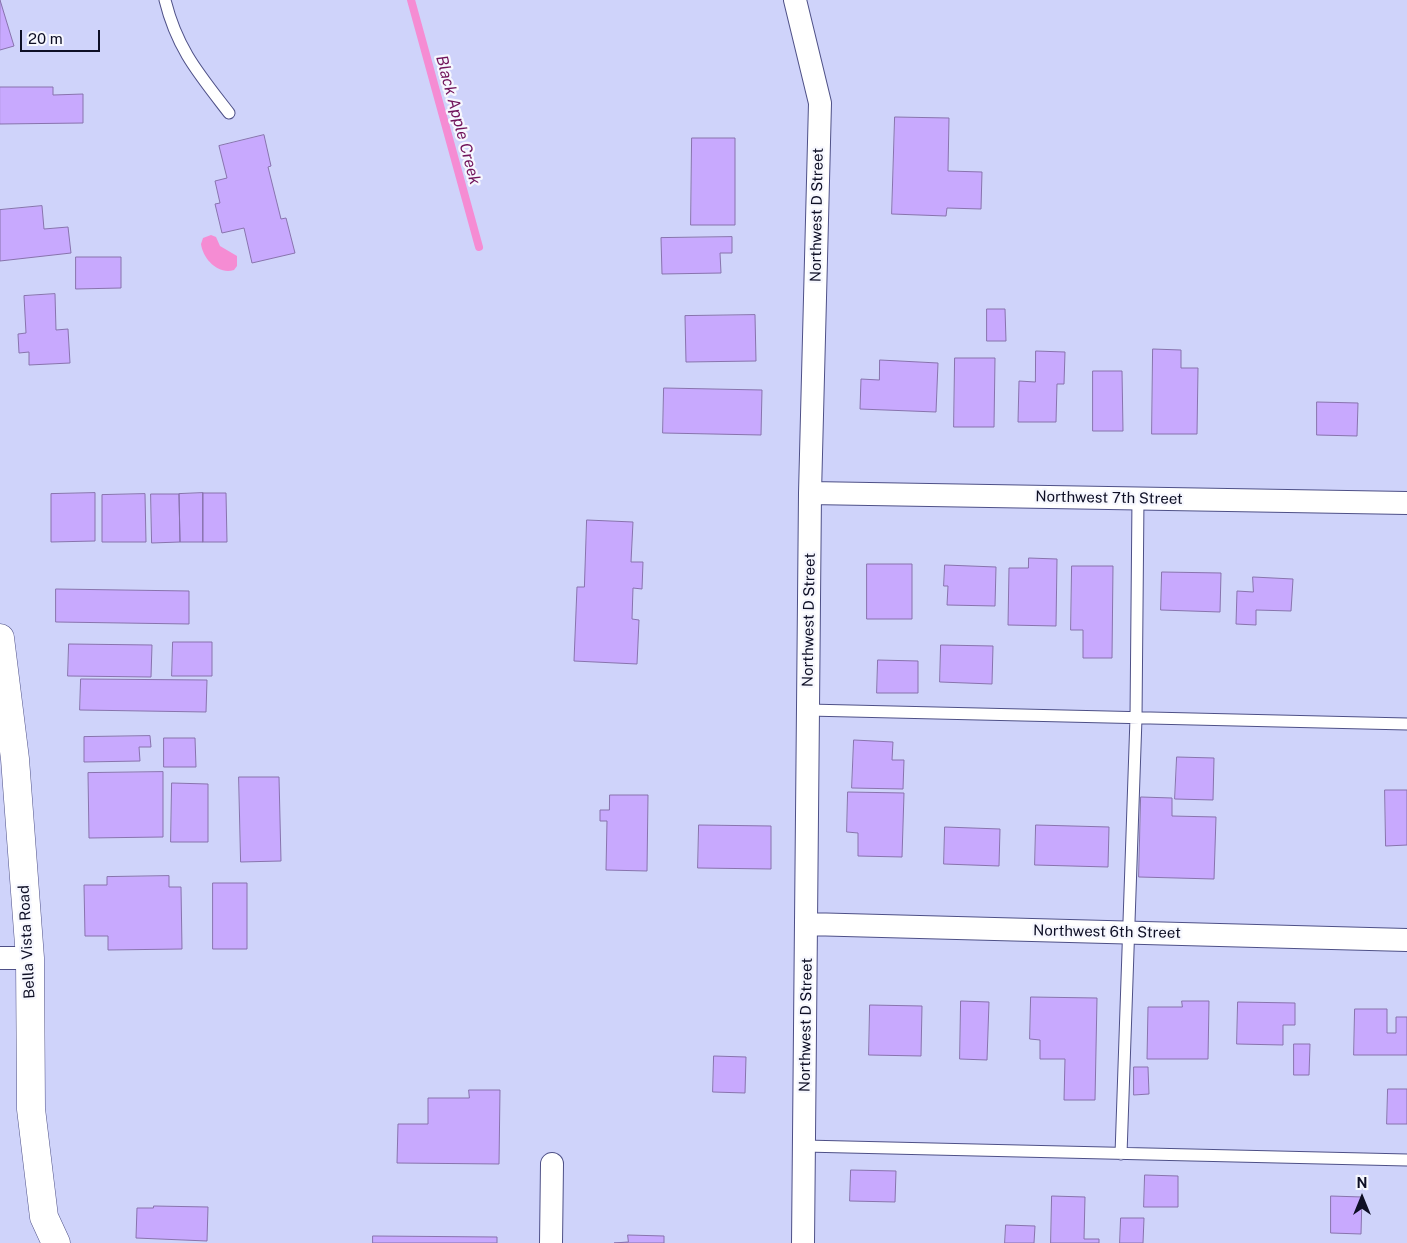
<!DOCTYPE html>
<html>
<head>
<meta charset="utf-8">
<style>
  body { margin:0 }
  #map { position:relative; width:1407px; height:1243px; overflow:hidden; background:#cfd3fa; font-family:"Public Sans",sans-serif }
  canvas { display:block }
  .north { position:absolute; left:1337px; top:1173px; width:50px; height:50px; -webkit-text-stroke:4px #f6f7fe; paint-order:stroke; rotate:0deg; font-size:14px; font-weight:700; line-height:20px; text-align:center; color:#0e0f25 }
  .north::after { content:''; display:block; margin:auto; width:18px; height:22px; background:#0e0f25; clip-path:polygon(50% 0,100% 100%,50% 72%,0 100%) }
  .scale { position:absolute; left:20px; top:30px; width:80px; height:22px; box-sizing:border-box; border:2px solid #0e0f25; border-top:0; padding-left:6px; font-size:15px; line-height:18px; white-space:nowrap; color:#0e0f25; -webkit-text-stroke:4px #f6f7fe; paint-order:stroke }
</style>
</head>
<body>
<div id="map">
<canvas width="1407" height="1243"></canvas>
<div class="north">N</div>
<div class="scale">20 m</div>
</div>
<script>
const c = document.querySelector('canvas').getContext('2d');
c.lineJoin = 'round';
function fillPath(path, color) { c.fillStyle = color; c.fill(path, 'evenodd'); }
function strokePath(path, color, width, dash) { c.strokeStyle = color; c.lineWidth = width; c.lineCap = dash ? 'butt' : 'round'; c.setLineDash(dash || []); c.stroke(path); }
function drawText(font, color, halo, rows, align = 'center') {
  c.font = font + ' "Public Sans",sans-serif'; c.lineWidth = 4.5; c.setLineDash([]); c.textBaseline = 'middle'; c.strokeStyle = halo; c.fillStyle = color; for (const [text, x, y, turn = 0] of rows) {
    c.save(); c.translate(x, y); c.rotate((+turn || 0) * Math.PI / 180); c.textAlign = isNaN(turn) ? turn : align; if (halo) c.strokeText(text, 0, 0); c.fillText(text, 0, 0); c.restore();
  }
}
fillPath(new Path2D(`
  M211,235l5,2 4,9 17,10v10l-3,4c-16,5 -31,-11 -33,-26l2,-6z`), '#f58cd3');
strokePath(new Path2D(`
  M411,0l68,247`), '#f58cd3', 8);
const building = new Path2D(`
  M0,0l14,46 -14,4z
  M0,87h53v8l30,-1v29l-83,1z
  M895,117l54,1 -1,53 34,1 -1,37 -34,-1 -1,8 -54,-2z
  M264,135l7,31 -3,1 13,52 5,-1 9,35 -43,10 -8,-35 -22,5 -7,-29 5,-1 -5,-22 12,-3 -8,-32z
  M692,138h43v87h-44z
  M42,206l2,23 24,-2 3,26 -71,8v-51z
  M732,237v16h-12l1,20 -59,1 -1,-36z
  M76,257h45v31l-45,1z
  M55,294l1,36 12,-1 2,34 -41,2v-13l-10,1 -1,-19 8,-1 -2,-37z
  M987,309h18l1,32h-19z
  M755,315l1,46 -70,1 -1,-46z
  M1153,349l28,1v18h17l-1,66h-45z
  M1036,351l29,1 -1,32h-7l-1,38h-38l1,-41 16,1z
  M955,358h40l-1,69h-40z
  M880,360l58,3 -2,49 -76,-3 1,-30 18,1z
  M1093,371h29l1,60h-30z
  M664,388l98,2 -1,45 -98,-2z
  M1317,402l41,1 -1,33 -40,-1z
  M95,493v48l-44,1v-48z
  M203,493h23l1,49h-24z
  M203,493v49h-23l-1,-48z
  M145,494l1,48h-44v-47z
  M151,494h28l1,48 -28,1z
  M587,520l46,2 -2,40h12l-1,27 -9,-1 -1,31 7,1 -2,44 -63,-3 3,-74h7z
  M1029,558l28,1 -1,67 -48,-1 1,-57h19z
  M867,564h45v55h-45z
  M945,565l51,2 -1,39 -48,-1 1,-19h-4z
  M1072,566h41l-1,92h-29v-28h-12z
  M1162,572l59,1 -1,39 -59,-2z
  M1253,577l40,2 -2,32 -35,-1v15l-20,-1 1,-33 16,1z
  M56,589l133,2v33l-133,-2z
  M173,642h39v34h-40z
  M69,644l83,1 -1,32 -83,-1z
  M941,645l52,1 -1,38 -52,-2z
  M878,660l40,1v32h-41z
  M81,679l126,1 -1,32 -126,-2z
  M150,736l1,11h-12l1,14 -56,1v-25z
  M164,738h31l1,29h-32z
  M854,740l39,2 -1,18h12l-1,29 -51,-1z
  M1177,757l37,1 -1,42 -38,-1z
  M163,772v65l-74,1 -1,-65z
  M239,777h40l2,84 -40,1z
  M172,783l36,1v58h-37z
  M1385,790h22v55l-21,1z
  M848,792l56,1 -2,64 -44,-1v-23l-11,-1z
  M610,795h38l-1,76 -41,-1 1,-49h-7v-11h9z
  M1141,797l31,1v18l44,1 -2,62 -75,-2z
  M699,825l72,1v43l-73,-1z
  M1036,825l73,2 -1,40 -73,-2z
  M945,827l55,2 -1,37 -55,-2z
  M169,876v11h12l1,62 -74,1v-14h-23l-1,-51h23v-8z
  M213,883h34v66h-34z
  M1031,997l66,1 -2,102h-31l1,-41h-25v-19l-10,-1z
  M961,1001l28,1 -2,58 -27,-1z
  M1182,1001h27l-1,58h-61l1,-52h34z
  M1238,1002l57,1v22h-12v20l-46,-1z
  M870,1005l52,1 -1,50 -52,-1z
  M1355,1009h32v24h9v-16h11v38h-53z
  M1294,1044h16l-1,31h-15z
  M714,1056l32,1 -1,36 -32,-1z
  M1134,1067h14l1,27 -15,1z
  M1388,1089h19v35h-20z
  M469,1090h31l-1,74 -102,-1 1,-39h30v-26h41z
  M851,1170l45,1 -1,31 -45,-1z
  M1145,1175l33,1v31h-34z
  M1052,1196l33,1 -1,42h15v4h-48z
  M1331,1196l31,1 -1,37 -30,-1z
  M154,1206l54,1 -1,34 -71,-3 1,-30h16z
  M1121,1218h23l-1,25h-23z
  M1006,1225l29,1 -1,17h-29z
  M628,1235l36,1v7h-50l14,-1z
  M373,1236l124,1v6h-124z`);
fillPath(building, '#c8a9fe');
strokePath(building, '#8873ad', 1);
const service = new Path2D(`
  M165,0c12,49 34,74 64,113
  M808,710l599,14
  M804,1146l603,14
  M1121,1154l15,-436 2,-220`);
const minor = new Path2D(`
  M795,0l25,103 -10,390 -7,750
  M810,493l597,10
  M807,924l600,16
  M0,958h30
  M551,1243l1,-79`);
const tertiary = new Path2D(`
  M0,638l15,121 15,199 1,151 13,108 12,26`);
strokePath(service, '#4e5087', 13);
strokePath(minor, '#4e5087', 24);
strokePath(tertiary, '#4e5087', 29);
strokePath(service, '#fff', 11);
strokePath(minor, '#fff', 22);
strokePath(tertiary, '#fff', 28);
drawText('15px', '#0e0f25', '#f6f7fe', [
  ["Northwest D Street",817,215,-89],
  ["Northwest 7th Street",1109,498,1],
  ["Northwest D Street",809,620,-89],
  ["Northwest 6th Street",1107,932,1],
  ["Bella Vista Road",27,942,-93],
  ["Northwest D Street",806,1025,-89]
]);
drawText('italic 16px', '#71135a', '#f6f7fe', [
  ["Black Apple Creek",458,120,75]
]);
</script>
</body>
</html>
